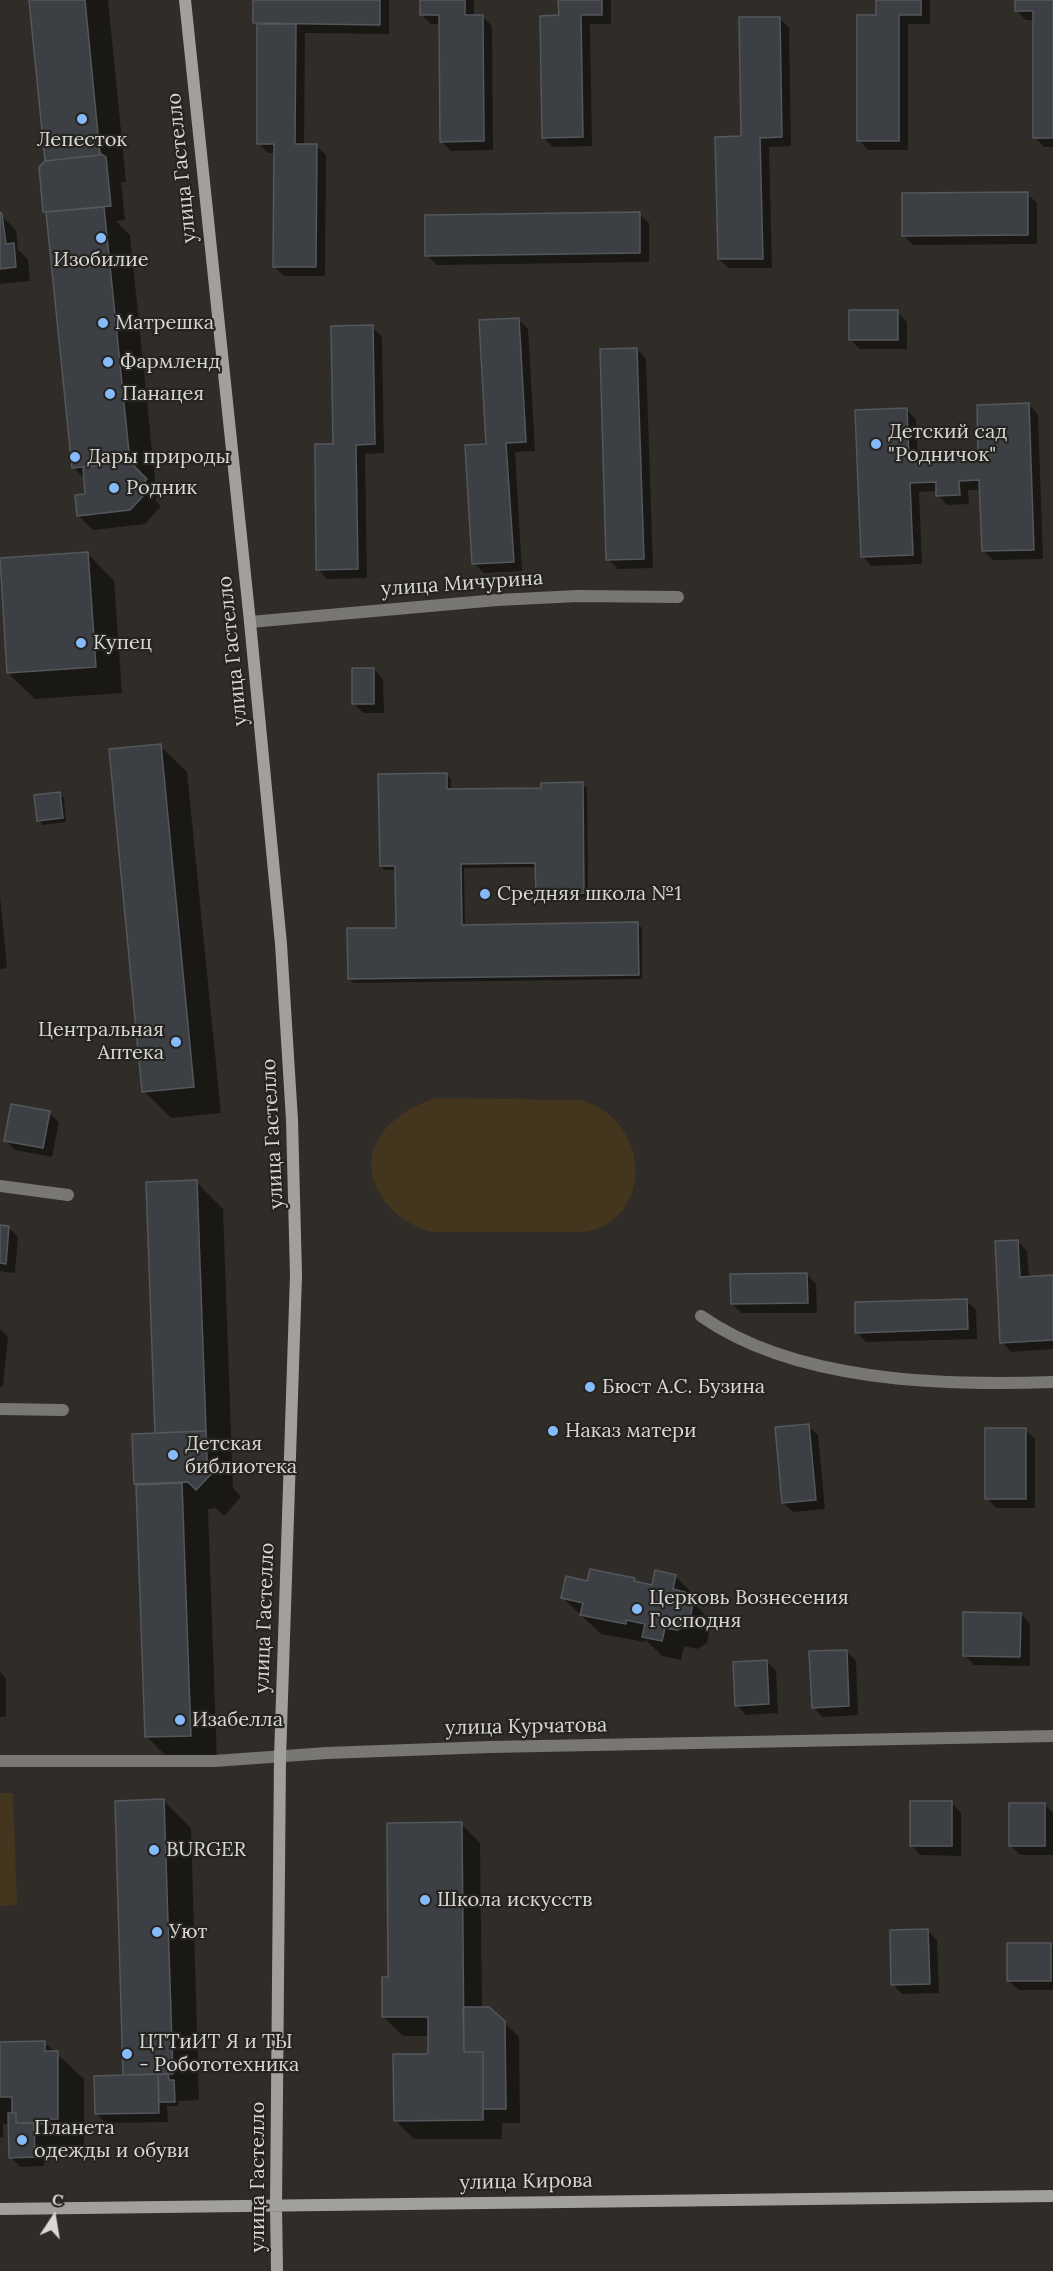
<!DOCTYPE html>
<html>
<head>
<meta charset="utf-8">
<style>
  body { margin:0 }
  #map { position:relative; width:1053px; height:2271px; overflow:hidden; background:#302d29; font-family:Lora,serif }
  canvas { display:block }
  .north { position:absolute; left:24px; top:2187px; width:60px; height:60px; -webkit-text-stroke:4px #262420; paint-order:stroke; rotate:12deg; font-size:16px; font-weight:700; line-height:24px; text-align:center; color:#dad8d6 }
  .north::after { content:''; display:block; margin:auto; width:21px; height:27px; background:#dad8d6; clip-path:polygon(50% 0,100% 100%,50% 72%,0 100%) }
</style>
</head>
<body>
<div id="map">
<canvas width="1053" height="2271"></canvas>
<div class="north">С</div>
</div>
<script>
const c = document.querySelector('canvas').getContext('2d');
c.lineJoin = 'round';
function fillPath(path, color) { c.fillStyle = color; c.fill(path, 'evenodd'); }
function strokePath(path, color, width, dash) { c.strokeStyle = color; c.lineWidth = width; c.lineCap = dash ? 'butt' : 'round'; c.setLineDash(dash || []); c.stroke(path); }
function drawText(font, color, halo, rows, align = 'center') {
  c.font = font + ' Lora,serif'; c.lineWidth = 4.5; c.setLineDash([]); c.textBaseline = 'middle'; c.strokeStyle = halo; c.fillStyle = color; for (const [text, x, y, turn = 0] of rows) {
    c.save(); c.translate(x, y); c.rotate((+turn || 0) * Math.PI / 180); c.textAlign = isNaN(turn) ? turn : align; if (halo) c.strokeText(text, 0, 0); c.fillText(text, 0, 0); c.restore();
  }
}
fillPath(new Path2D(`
  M436,1098l146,2c16,6 32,15 41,30 26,39 11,94 -38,102h-153c-22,-6 -40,-18 -52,-38 -27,-47 13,-82 56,-96z
  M0,1793h13l4,112 -17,1z`), '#44351f');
fillPath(new Path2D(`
  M30,0h78l18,182h-5l4,38 -9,1 14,14 26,255 4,4 -5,6 6,6 -16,18 -52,6 -15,-15 8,-20 -1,-16 -11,-11 -26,-253 -3,-3 1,-50z
  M255,0h134v34l-84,-1 -1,112 12,1 10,9 -1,121h-41l-10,-10 1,-113h-7l-10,-10 1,-116 -4,-4z
  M422,0h52v17l8,-1 10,10 1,124 -42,1 -10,-10 -1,-117h-9l-9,-9z
  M560,0h51v24h-21l2,122 -39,1 -10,-10 17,-121z
  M878,0h52v24h-22v126h-40l-9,-10 19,-124z
  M1017,0h36v147h-9l-9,-10v-117h-9l-10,-10z
  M779,18l10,10 2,118 -22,1 3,121h-43l-10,-9 23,-121z
  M1027,194l10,9v41l-124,1 -9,-10z
  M0,214l16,16 2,20 10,9 2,22 -30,3z
  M639,214l10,9v39l-212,3 -10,-10z
  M897,312l10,10v27h-47l-10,-10z
  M518,319l10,10 7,122 -20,1 7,119 -38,2 -10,-10 14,-118z
  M372,327l10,10 2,116 -19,1 2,124 -40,1 -9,-10 17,-123z
  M637,349l9,10 7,209 -35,1 -10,-10z
  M1028,404l10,10 5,145 -50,1 -9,-9 -3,-61h-13l1,14 -22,1 -9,-10 -1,-4 -18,1 3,72 -50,2 -10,-10 44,-147 10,10 2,40 62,-3z
  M88,554l26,27 8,112 -87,6 -27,-26z
  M374,669l9,10 1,34h-21l-10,-10z
  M160,746l27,26 34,341 -50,5 -27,-27z
  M446,774l5,5v11l92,-1 39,-5 5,4 1,109 -46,1 -5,-5v-26l-73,1 1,58 172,-2 5,4v51l-288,4 -5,-4 48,-50 -1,-59h-11l-4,-4z
  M59,794l5,4 2,24 -23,3 -4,-5z
  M0,895l7,73 -7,1z
  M49,1113l10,9 -7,35 -37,-7 -9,-9z
  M196,1182l27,27 10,279 8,9 -17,19 -8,-8 -8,1 9,253 -43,2 -27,-27 -9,-252 -2,-2 21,-48 -9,-252z
  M0,1227h8l10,10 -3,36 -15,-2z
  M1018,1242l9,9 2,27 24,-1v72l-42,3 -9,-10z
  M807,1274l9,10 1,29h-75l-10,-9z
  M966,1301l10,9 1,29 -111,3 -9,-10z
  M0,1329l8,8 -5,50h-3z
  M808,1426l10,9 7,74 -32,3 -10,-9z
  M1025,1430l10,9v69h-39l-9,-10z
  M675,1576l19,19 -1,7 18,20 -4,21 -10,6 -13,-3 -3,14 -19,-4 -17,-17v3l-44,-8 -38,-36 25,-16 46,-3 5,5 15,3z
  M1021,1614l9,10v42l-56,-1 -10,-10z
  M846,1651l10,10 2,54 -35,2 -10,-10z
  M767,1662l9,9 2,42 -32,2 -9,-10z
  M0,1672l6,6v39h-6z
  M164,1801l27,27 8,272 -21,1v5h-11l1,16 -62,1 -9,-9 27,-37 -8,-275z
  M952,1803l9,10v43l-40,-1 -9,-9z
  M1045,1805l8,8v42h-33l-10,-10z
  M461,1824l19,19 2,166 22,13 15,15 1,86h-18v16h-88l-19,-19 35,-65v-19h-27l-19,-19 6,-38z
  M928,1931l9,9 2,53 -37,1 -9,-10z
  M1051,1945l2,2v43h-34l-10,-9z
  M0,2043h45l39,36v66h-9v5l-31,-1v17l-24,1 -9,-10 -1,-33h-7v13h-3z`), '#0007');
const building = new Path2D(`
  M29,0h56l15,155 -55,6z
  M253,0h127v25l-127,-2z
  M420,0h45v15h18l1,126 -44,1 -1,-127h-19z
  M558,0h44v15h-21l2,122 -41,1 -2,-122 19,-1z
  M876,0h45v15h-22v126h-42v-126h19z
  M1015,0h38v138h-20v-127h-18z
  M739,17h41l2,120 -22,1 3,121h-45l-3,-122 26,-1z
  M257,24h39l-1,120h22l-1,123h-43l1,-123h-17z
  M100,153l6,4 5,49 -68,6 -4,-45 6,-6 55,-6z
  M1028,192v43l-126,1v-43z
  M104,207l26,255 -58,6 -26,-256z
  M0,212l2,2 4,30 8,-1 2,24 -16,2z
  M640,212v41l-215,3v-41z
  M849,310h49v30h-49z
  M519,318l7,124 -20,1 8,119 -42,2 -7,-119 21,-1 -7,-124z
  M373,325l2,119 -19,1 2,124 -42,1 -1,-126h18l-2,-118z
  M637,348l7,211 -38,1 -6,-211z
  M1029,403l5,147 -52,1 -3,-71 -20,1 1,14 -24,1v-14l-26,1 3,72 -52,2 -6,-147 52,-2 2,50 69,-3 -1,-50z
  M130,462l17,17 -6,7 7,5 -18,19 -53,6 -2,-21 10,-1 -2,-27z
  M88,552l8,115 -89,6 -7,-115z
  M352,668h22v36h-22z
  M161,744l33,343 -52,5 -33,-343z
  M447,773v16l94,-1v-5l42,-1 1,111 -48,1 -1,-31 -74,1 1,61 176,-3 1,53 -291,4 -1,-51h49l-1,-62h-15l-2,-92z
  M60,792l3,26 -26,3 -3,-26z
  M11,1104l39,7 -7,37 -39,-7z
  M197,1180l9,251 -51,2 -9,-251z
  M0,1225l9,1 -3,38 -6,-1z
  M1018,1240l2,37 33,-2v65l-53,3 -5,-102z
  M807,1273l1,30 -77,1 -1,-30z
  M967,1299l1,30 -113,4v-31z
  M809,1424l7,76 -34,3 -7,-76z
  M985,1428h41v71h-41z
  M206,1431l1,29 9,9 -20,21 -8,-8 -54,2 -2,-50z
  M182,1483l9,253 -46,1 -9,-252z
  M590,1569l45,9 -1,3 18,4 3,-15 21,5 -3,14 12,3 8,10 -4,22 -12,6 -12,-2 -3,13 -20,-4 3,-13 -19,-4v4l-46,-9 3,-12 -22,-5 5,-22 21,5z
  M963,1612l58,1 -1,44 -57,-1z
  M847,1650l2,56 -37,2 -3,-57z
  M767,1660l2,44 -34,2 -2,-44z
  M164,1799l9,275 -50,1 -8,-274z
  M910,1801h42v45h-42z
  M1009,1803h36v43h-36z
  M462,1822l2,230h19v68l-89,1 -1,-67h35v-37h-46v-40h6l-1,-154z
  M928,1929l2,55 -39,1 -1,-55z
  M1007,1943h44v38h-44z
  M463,2007h26l16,14 1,88h-23v-57h-19z
  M45,2041v10h13v68h-9v5l-33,-1v-10h-4v-16h-12v-55z
  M158,2074l1,39 -64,1 -1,-38z
  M158,2074h10l1,6h5l1,22h-16z
  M8,2113h8v10h18l1,34 -26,1z`);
fillPath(building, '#3c3f43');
strokePath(building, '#54575c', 1.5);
strokePath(new Path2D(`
  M250,622l247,-22 81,-4 100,1
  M0,1186l68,9
  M701,1316c94,66 241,70 352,66
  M0,1409l63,1
  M0,1761h214l113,-8 163,-6 563,-11`), '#787774', 12);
strokePath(new Path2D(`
  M185,0l65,622 31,322 11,176 4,155 -16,483 -4,448 1,65
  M0,2209l1053,-13`), '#a2a09c', 12);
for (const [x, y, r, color] of [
  [82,119,6,"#85bbfb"],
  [101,238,6,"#85bbfb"],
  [103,323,6,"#85bbfb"],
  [108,362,6,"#85bbfb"],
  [110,394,6,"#85bbfb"],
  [876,444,6,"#85bbfb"],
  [75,457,6,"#85bbfb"],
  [114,488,6,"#85bbfb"],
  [81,643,6,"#85bbfb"],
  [485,894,6,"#85bbfb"],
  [176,1042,6,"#85bbfb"],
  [590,1387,6,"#85bbfb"],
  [553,1431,6,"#85bbfb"],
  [173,1455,6,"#85bbfb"],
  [637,1609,6,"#85bbfb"],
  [180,1720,6,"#85bbfb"],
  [154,1850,6,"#85bbfb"],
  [425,1900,6,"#85bbfb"],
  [157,1932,6,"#85bbfb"],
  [127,2054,6,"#85bbfb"],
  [22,2140,6,"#85bbfb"]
]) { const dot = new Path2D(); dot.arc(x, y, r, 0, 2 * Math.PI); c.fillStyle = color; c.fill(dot); strokePath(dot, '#262420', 2); }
drawText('20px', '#dad8d6', '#262420', [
  ["Лепесток",82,140,"center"],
  ["Изобилие",101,260,"center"],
  ["Матрешка",115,323],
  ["Фармленд",120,362],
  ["Панацея",122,394],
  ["Детский сад",888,432],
  ["\"Родничок\"",888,455],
  ["Дары природы",87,457],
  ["Родник",126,488],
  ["Купец",93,643],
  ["Средняя школа №1",497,894],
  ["Центральная",164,1030,"right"],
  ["Аптека",164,1053,"right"],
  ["Бюст А.С. Бузина",602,1387],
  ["Наказ матери",565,1431],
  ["Детская",185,1444],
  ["библиотека",185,1467],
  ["Церковь Вознесения",649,1598],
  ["Господня",649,1621],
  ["Изабелла",192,1720],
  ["BURGER",166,1850],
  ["Школа искусств",437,1900],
  ["Уют",169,1932],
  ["ЦТТиИТ Я и ТЫ",139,2042],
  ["- Робототехника",139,2065],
  ["Планета",34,2128],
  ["одежды и обуви",34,2151]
], 'left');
drawText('20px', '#dad8d6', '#262420', [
  ["улица Гастелло",182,168,-96],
  ["улица Мичурина",462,584,-4],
  ["улица Гастелло",233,651,-96],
  ["улица Гастелло",273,1134,-93],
  ["улица Гастелло",265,1618,-88],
  ["улица Курчатова",526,1727,-1],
  ["улица Гастелло",258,2177,-90],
  ["улица Кирова",526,2182,-1]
]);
</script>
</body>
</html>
